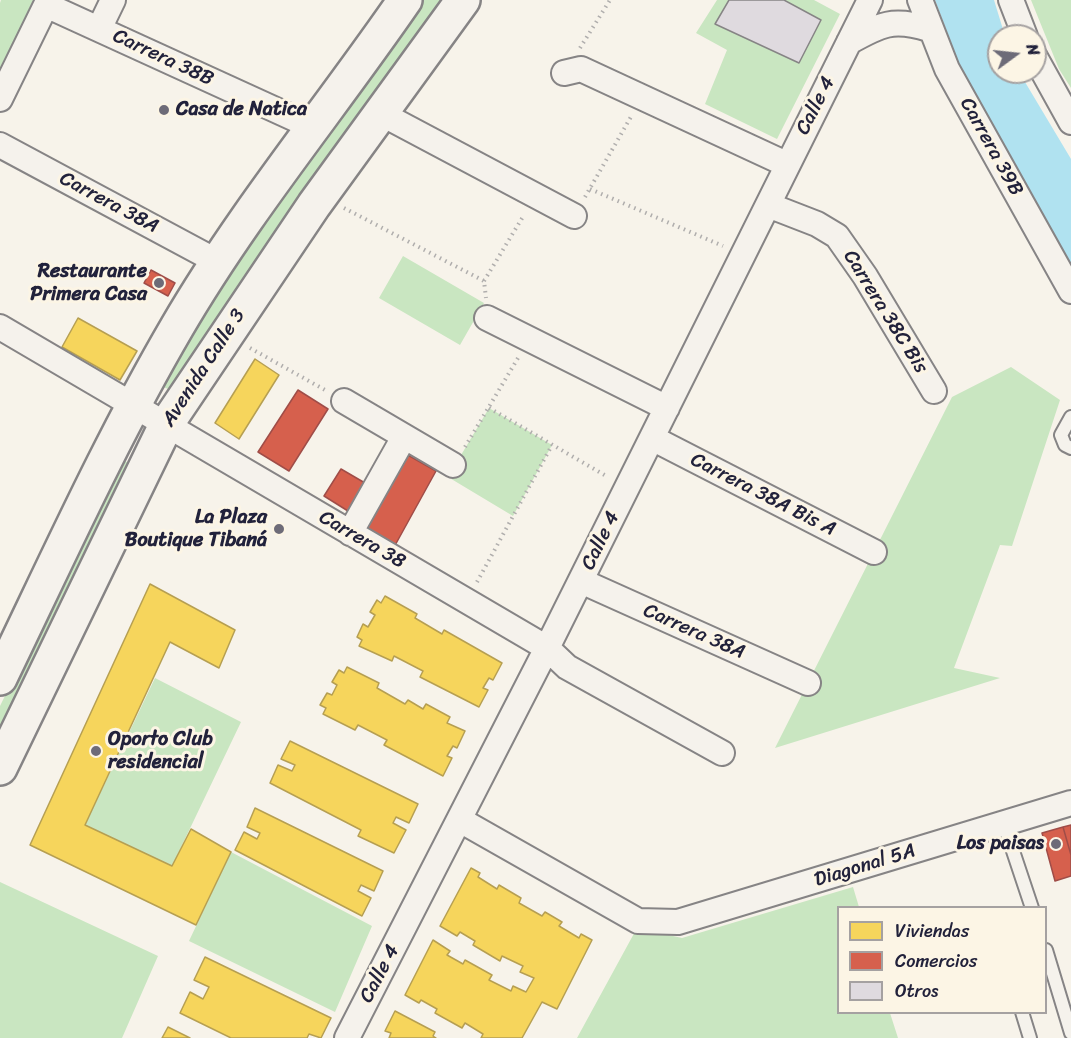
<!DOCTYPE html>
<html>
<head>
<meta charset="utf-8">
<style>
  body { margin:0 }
  #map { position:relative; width:1071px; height:1038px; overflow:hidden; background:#f7f3ea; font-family:Sriracha,sans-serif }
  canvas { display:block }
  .legend { position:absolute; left:837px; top:906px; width:210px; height:108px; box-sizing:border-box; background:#fcf5e5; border:2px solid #a5a1a1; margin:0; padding:8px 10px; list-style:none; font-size:18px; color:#22223b }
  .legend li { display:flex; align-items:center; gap:12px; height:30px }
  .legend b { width:30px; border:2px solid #a5a1a1 }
  .north { position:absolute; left:987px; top:24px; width:60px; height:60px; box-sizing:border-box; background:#fcf5e5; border:2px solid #a5a1a1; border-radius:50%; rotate:75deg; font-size:16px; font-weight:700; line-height:24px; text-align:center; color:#22223b }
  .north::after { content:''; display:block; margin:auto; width:21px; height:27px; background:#6d6b78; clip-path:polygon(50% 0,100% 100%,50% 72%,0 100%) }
</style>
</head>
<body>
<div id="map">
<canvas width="1071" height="1038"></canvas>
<ul class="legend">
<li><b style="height:16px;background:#f6d55c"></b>Viviendas</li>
<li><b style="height:16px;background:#d6604d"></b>Comercios</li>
<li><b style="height:16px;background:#dfdadf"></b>Otros</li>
</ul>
<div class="north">N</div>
</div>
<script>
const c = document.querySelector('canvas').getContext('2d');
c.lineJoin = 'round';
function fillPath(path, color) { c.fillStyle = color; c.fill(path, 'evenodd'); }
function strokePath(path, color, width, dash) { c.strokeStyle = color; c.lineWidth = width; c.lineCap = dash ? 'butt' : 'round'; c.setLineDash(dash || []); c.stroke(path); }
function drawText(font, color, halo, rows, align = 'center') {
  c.font = font + ' Sriracha,sans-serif'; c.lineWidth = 6; c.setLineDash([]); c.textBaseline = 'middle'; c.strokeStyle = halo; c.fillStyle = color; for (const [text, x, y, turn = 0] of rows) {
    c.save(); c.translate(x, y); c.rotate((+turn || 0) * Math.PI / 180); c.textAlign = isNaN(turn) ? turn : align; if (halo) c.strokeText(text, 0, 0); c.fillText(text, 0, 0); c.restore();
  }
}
fillPath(new Path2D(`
  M1,0h32l-33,75v-72z
  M416,0h27l-197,275 -73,116 -17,-7 71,-117z
  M717,0h97l26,14 -63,125 -72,-35 22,-54 -31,-17z
  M1031,0h40v88l-12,-19z
  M403,256l81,47 -24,42 -81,-47z
  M1011,367l49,33 -48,146 -12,-1 -46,123 46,10 -225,70 177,-351z
  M489,408l63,37 -39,71 -65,-39z
  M121,459l12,6 -133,270v-29z
  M155,678l86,44 -69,144 -87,-41z
  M231,852l141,74 -37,86 -146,-71z
  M0,882l158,74 -36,82h-122z
  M853,887l6,20 -21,1v104l52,1 8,25h-321l60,-110 45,10z`), '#c9e6c1');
fillPath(new Path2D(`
  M935,0h59l11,36h-6v36h20l52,87v107l-102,-175z`), '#b0e2f0');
const homes = new Path2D(`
  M78,318l59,33 -17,29 -58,-33z
  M255,359l24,16 -40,64 -24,-16z
  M150,584l85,46 -16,38 -49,-26 -85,183 87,41 19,-37 40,23 -35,73 -166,-80z
  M385,596l32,18 -2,4 27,16 2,-4 58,33 -9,17 -4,-2 -6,10 5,2 -9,17 -59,-30 3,-6 -29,-15 -2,5 -33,-15 3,-6 -5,-3 6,-13 5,3 7,-12 -5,-3 7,-12 4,3z
  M347,667l32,16 -2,5 28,16 3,-4 15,9 3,-5 24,13 -3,6 18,8 -8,17 -4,-2 -6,10 5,2 -9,18 -59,-31 3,-5 -29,-15 -3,5 -32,-16 3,-6 -6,-3 7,-12 5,2 5,-10 -5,-3 7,-12 5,3z
  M290,741l128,63 -9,19 -13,-6 -3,6 13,7 -12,23 -36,-17 3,-6 -91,-47 8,-18 14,6 3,-6 -14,-6z
  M255,808l128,63 -9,20 -13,-6 -3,6 13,7 -9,18 -127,-66 9,-18 13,7 3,-6 -13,-6z
  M471,868l9,5 -2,4 19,12 2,-4 22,13 -2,5 23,13 3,-4 17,10 -3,4 20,12 2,-4 11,6 -35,69 -15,-7 -20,36h-41l2,-4 -18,-11 -3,5 -27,-15 2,-4 -16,-9 -2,3 -14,-8 28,-55 17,11 -3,4 16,9 2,-4 27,15 -3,5 22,11 2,-5 13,6 8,-14 -14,-6 3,-6 -21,-10 -2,5 -27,-16 2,-4 -15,-9 -3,4 -17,-10z
  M205,957l126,61 -10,20 -12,-4 -2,4h-76l-51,-25 10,-21 13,7 6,-12 -15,-7z
  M395,1011l40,21 -2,4 3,2h-47l2,-5 -6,-2z
  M168,1027l22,11h-28z`);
fillPath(homes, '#f6d55c');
strokePath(homes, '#b69f52', 1.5);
const shops = new Path2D(`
  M151,270l24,13 -7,13 -24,-13z
  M298,390l30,19 -39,62 -31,-19z
  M406,454l30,17 -43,78 -31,-18z
  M341,469l24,14 -17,28 -24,-15z
  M1071,825v30l-8,-28z
  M1063,827l8,28v21l-16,5 -13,-48z`);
fillPath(shops, '#d6604d');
strokePath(shops, '#a04d48', 1.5);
const building = new Path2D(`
  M729,0h55l37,20 -22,43 -84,-39z`);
fillPath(building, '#dfdadf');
strokePath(building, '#868485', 1.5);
const service = new Path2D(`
  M1071,417l-10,18 4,10 6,3
  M1004,824l28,84
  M1046,950l25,83
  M1022,1012l8,26`);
const minor = new Path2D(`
  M920,0l27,69 124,222
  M1011,0l14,36
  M99,29l14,-29
  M849,42c32,-18 44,-24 80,-13
  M1035,57l36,65
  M564,73l17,-4 205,95
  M0,99l46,-94 267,122
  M380,113l194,103
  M0,145l218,117
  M768,205l49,19 20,12 28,40 69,115
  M487,318l180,90
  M0,327l547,321 20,19 155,86
  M344,401l109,64
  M652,438l222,114
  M350,533l54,-96
  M581,581l227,102
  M460,820l178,101 40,1 393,-119
  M347,1038l200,-390 323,-648`);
const secondary = new Path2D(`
  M0,678c57,-118 111,-238 177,-351 67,-115 153,-218 228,-327
  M0,768l166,-343 148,-220 149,-205`);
strokePath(service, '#868485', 16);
strokePath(minor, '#868485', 28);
strokePath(secondary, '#868485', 38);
strokePath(new Path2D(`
  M580,48l30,-48
  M590,189l133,57
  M585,197l47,-82
  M344,208l140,73 2,17
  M484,281l40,-66
  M250,348l75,42
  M489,408l119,69
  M465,447l53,-89
  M477,582l75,-137`), '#b0aead', 4, [1.5, 4.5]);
strokePath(service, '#f5f2ec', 12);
strokePath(minor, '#f5f2ec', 24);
strokePath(secondary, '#f5f2ec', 33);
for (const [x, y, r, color] of [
  [164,110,6,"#6d6b78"],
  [159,283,6,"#6d6b78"],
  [279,529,6,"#6d6b78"],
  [96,751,6,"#6d6b78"],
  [1056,844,6,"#6d6b78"]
]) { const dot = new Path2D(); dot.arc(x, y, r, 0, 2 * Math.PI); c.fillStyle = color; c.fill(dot); strokePath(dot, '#fcf5e5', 2); }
drawText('20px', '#22223b', '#fcf5e5', [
  ["Carrera 38B",163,58,25],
  ["Calle 4",816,106,-63],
  ["Carrera 39B",991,147,61],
  ["Carrera 38A",109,203,28],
  ["Carrera 38C Bis",885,312,58],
  ["Avenida Calle 3",204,368,-57],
  ["Carrera 38A Bis A",763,495,27],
  ["Carrera 38",362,540,30],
  ["Calle 4",601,541,-64],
  ["Carrera 38A",694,632,24],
  ["Diagonal 5A",865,866,-17],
  ["Calle 4",380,974,-62]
]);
drawText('bold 20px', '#22223b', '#fcf5e5', [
  ["Casa de Natica",176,110,"left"],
  ["Restaurante",147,272],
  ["Primera Casa",147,295],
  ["La Plaza",267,518],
  ["Boutique Tibaná",267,541],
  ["Oporto Club",108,740,"left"],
  ["residencial",108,763,"left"],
  ["Los paisas",1044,844]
], 'right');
</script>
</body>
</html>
